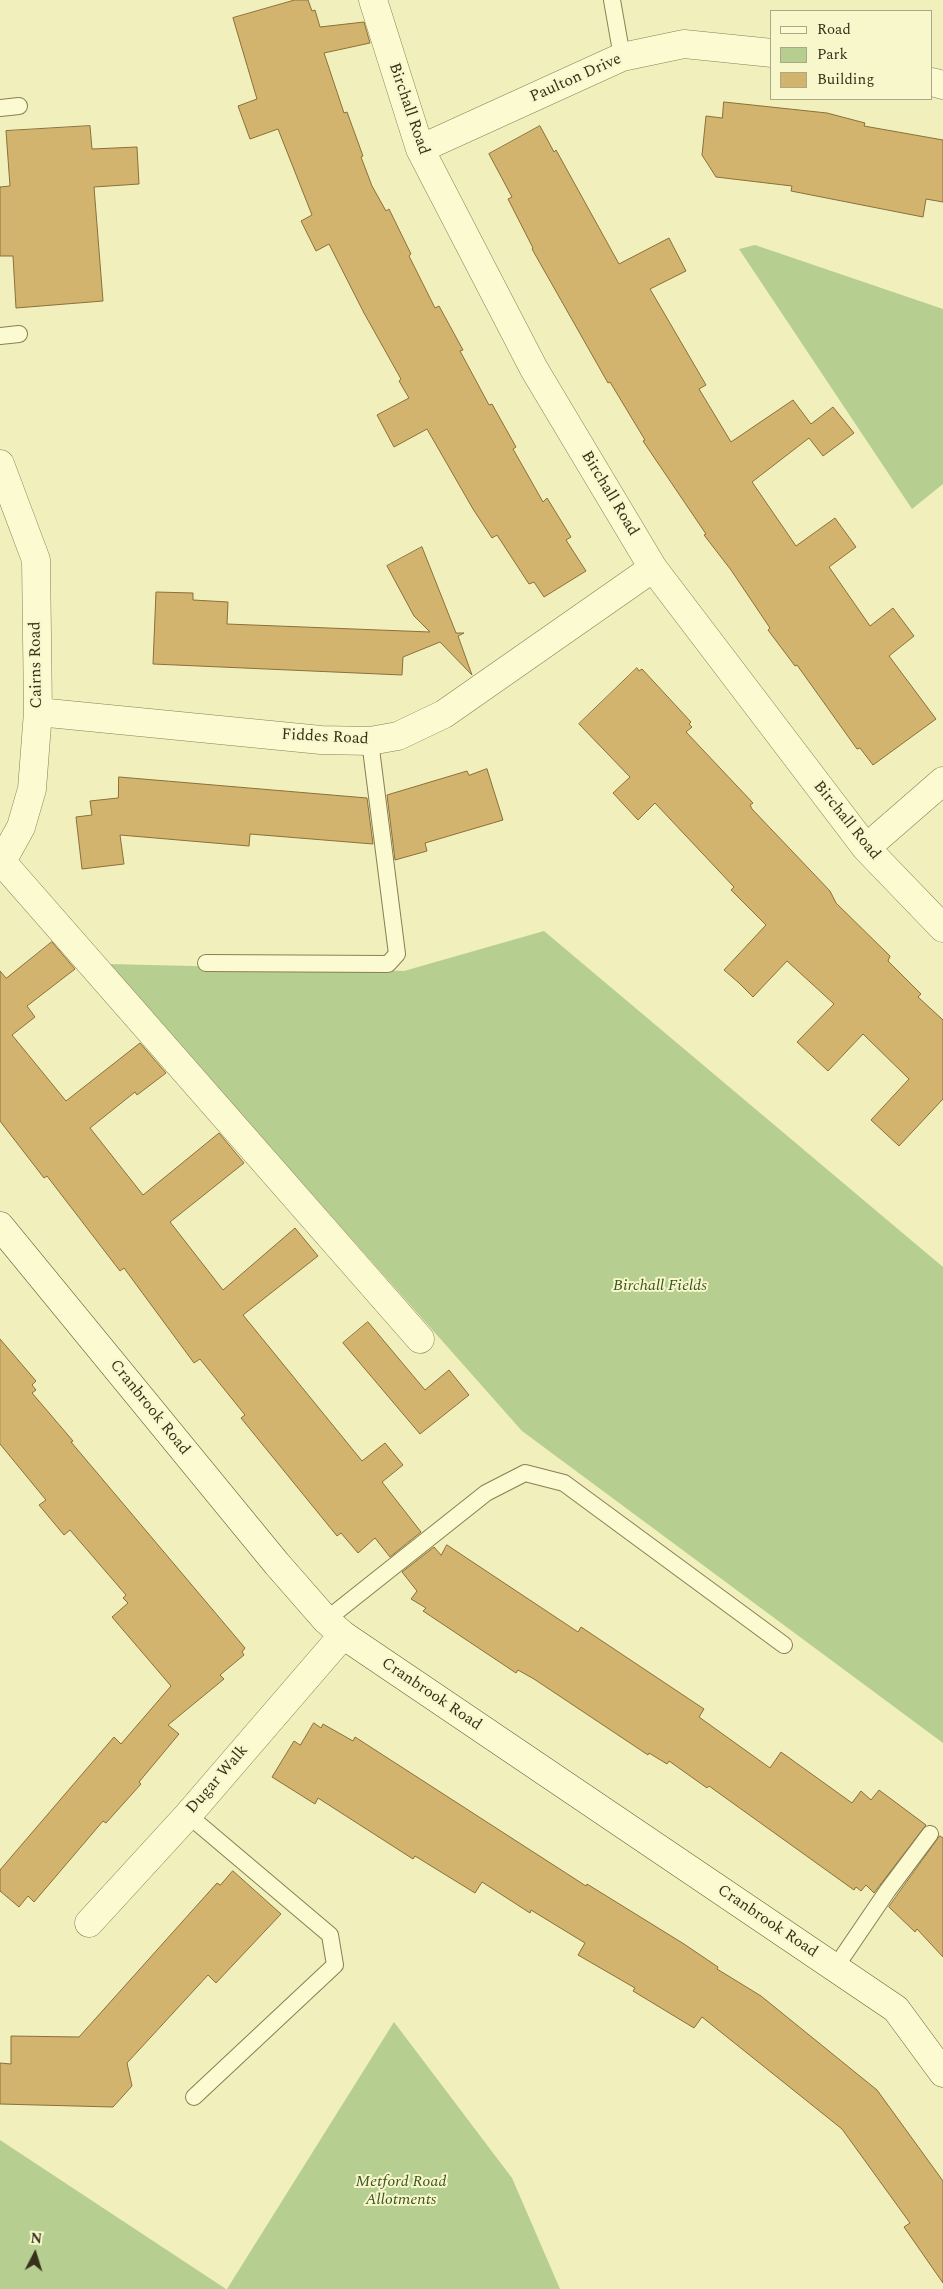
<!DOCTYPE html>
<html>
<head>
<meta charset="utf-8">
<style>
  body { margin:0 }
  #map { position:relative; width:943px; height:2289px; overflow:hidden; background:#f1efbc; font-family:Spectral,serif }
  canvas { display:block }
  .legend { position:absolute; left:770px; top:10px; width:162px; height:90px; box-sizing:border-box; background:#f8f7cc; border:1px solid #aba885; margin:0; padding:6px 9px; list-style:none; font-size:15px; color:#37311b }
  .legend li { display:flex; align-items:center; gap:10px; height:25px }
  .legend b { width:25px; border:1px solid #aba885 }
  .north { position:absolute; left:10px; top:2229px; width:50px; height:50px; -webkit-text-stroke:4px #f8f7cc; paint-order:stroke; rotate:5deg; font-size:14px; font-weight:700; line-height:20px; text-align:center; color:#37311b }
  .north::after { content:''; display:block; margin:auto; width:18px; height:22px; background:#37311b; clip-path:polygon(50% 0,100% 100%,50% 72%,0 100%) }
</style>
</head>
<body>
<div id="map">
<canvas width="943" height="2289"></canvas>
<ul class="legend">
<li><b style="height:6px;background:#fbfad0"></b>Road</li>
<li><b style="height:14px;background:#b6cf90"></b>Park</li>
<li><b style="height:14px;background:#d2b46f"></b>Building</li>
</ul>
<div class="north">N</div>
</div>
<script>
const c = document.querySelector('canvas').getContext('2d');
c.lineJoin = 'round';
function fillPath(path, color) { c.fillStyle = color; c.fill(path, 'evenodd'); }
function strokePath(path, color, width, dash) { c.strokeStyle = color; c.lineWidth = width; c.lineCap = dash ? 'butt' : 'round'; c.setLineDash(dash || []); c.stroke(path); }
function drawText(font, color, halo, rows, align = 'center') {
  c.font = font + ' Spectral,serif'; c.lineWidth = 4; c.setLineDash([]); c.textBaseline = 'middle'; c.strokeStyle = halo; c.fillStyle = color; for (const [text, x, y, turn = 0] of rows) {
    c.save(); c.translate(x, y); c.rotate((+turn || 0) * Math.PI / 180); c.textAlign = isNaN(turn) ? turn : align; if (halo) c.strokeText(text, 0, 0); c.fillText(text, 0, 0); c.restore();
  }
}
fillPath(new Path2D(`
  M755,245l188,64v175l-31,25 -173,-260z
  M544,931l399,336v476l-421,-312 -414,-467 296,7z
  M394,2022l118,156 48,111h-333z
  M0,2140l226,149h-226z`), '#b6cf90');
const building = new Path2D(`
  M295,0h13l4,11 3,-1 5,17 44,-5 6,21 -46,10 20,60 3,-1 16,44 -2,1 11,29 14,25 3,-2 22,45 -2,2 26,52 4,-2 24,44 -3,1 29,54 3,-1 24,43 -3,2 30,53 4,-4 24,39 -5,3 20,31 -42,26 -10,-15 -5,2 -32,-49 -5,3 -19,-29 -46,-80 -33,18 -17,-32 32,-17 -10,-17 2,-2 -37,-66 -35,-69 -13,7 -15,-30 11,-6 -34,-86 -28,10 -12,-33 19,-7 -24,-81z
  M724,102l103,11 38,10 -1,3 79,14v62l-17,-3 -3,18 -132,-26 1,-5 -76,-9 -14,-22 4,-39 16,2z
  M90,126l2,23 45,-2 2,37 -45,3 9,114 -87,7 -3,-52h-13v-69l10,-1 -4,-55z
  M540,126l14,26 2,-2 63,114 50,-26 17,33 -36,18 56,96 -7,4 32,53 62,-42 18,24 22,-17 21,26 -31,23 -14,-18 -57,44 44,64 39,-28 21,29 -27,20 41,59 23,-18 21,28 -25,20 47,63 -63,46 -13,-17 -3,1 -60,-84 -2,1 -27,-36 2,-2 -39,-58 -27,-35 2,-1 -63,-93 2,-1 -35,-58 -2,1 -76,-134 1,-1 -25,-49 4,-2 -23,-43z
  M422,547l34,86h8l-6,3 14,39 -32,-33 -37,15 -1,18 -249,-11 3,-72 37,1v7l35,2 -1,22 203,8 -16,-16 -27,-50z
  M637,668l2,3 3,-2 49,53 -2,2 3,3 -6,5 67,71 -3,2 2,4 78,82 6,12 54,53 -2,5 33,33 -3,3 25,23v79l-44,47 -28,-26 38,-41 -46,-45 -35,37 -31,-29 37,-38 -47,-43 -34,36 -14,-14 -15,-13 42,-45 -35,-35 3,-3 -79,-84 -17,17 -25,-27 17,-16 -51,-53z
  M487,769l16,51 -78,23 2,8 -32,9 -8,-65 80,-24 2,4z
  M119,777l248,21 6,46 -123,-10 -1,12 -129,-11 4,29 -42,5 -6,-52 16,-2 -2,-14 28,-3z
  M52,942l23,27 -48,37 8,11 -23,18 54,66 74,-58 26,30 -29,22 -2,-3 -45,36 53,67 76,-62 25,30 -74,59 53,68 72,-62 23,28 -75,59 119,146 23,-18 18,22 -21,17 39,50 -31,25 -15,-19 -17,15 -17,-20 -4,3 -96,-118 4,-3 -45,-56 -6,4 -70,-95 -4,3 -73,-95 -3,2 -44,-57v-150l6,7z
  M368,1322l57,68 24,-20 20,25 -49,39 -77,-91z
  M0,1339l36,42 -4,4 4,5 -4,3 41,48 -2,1 174,206 -3,4 2,3 -24,20 4,4 -56,46 11,9 -40,48 2,2 -35,39 -3,-2 -69,81 -6,-6 -9,11 -19,-16v-21l114,-133 7,7 50,-58 -59,-69 16,-14 -5,-5 3,-3 -56,-65 -6,5 -25,-30 7,-5 -46,-56z
  M447,1545l131,87 3,-5 123,82 -5,8 71,51 11,-16 71,51 9,-12 10,9 8,-10 47,35 -52,68 -8,-8 -5,6 -5,-4 -2,3 -145,-104 -2,2 -38,-27 -2,3 -18,-11 -1,2 -114,-76 -16,-9 -2,3 -93,-62 3,-3 -15,-9 6,-8 -15,-19 32,-25 7,8z
  M314,1723l7,5 2,-4 30,17 2,-4 231,149 1,-2 97,60 34,23 -1,2 44,27 116,94 66,91v102l-39,-56 6,-4 -68,-94 -140,-112 -8,11 -61,-37 2,-3 -57,-33 7,-12 -54,-33 -1,3 -48,-31 -7,11 -60,-37 -2,3 -95,-61 -3,6 -43,-27 22,-36 6,4z
  M940,1836l3,2v119l-26,-28 -2,3 -26,-25z
  M233,1871l48,43 -65,69 -8,-8 -81,88 5,23 -19,21 -113,-3v-41l11,1v-28l68,1 138,-154 3,2z`);
fillPath(building, '#d2b46f');
strokePath(building, '#8a7039', 1);
const service = new Path2D(`
  M612,0l10,57
  M0,108l19,-2
  M0,336l19,-2
  M206,963l182,1 9,-10 -27,-213
  M326,1620l160,-127 39,-20 39,10 220,162
  M188,1815l142,120 5,30 -141,132
  M835,1968l53,-78 42,-56`);
const minor = new Path2D(`
  M373,0l47,149 114,220 119,199 213,280 77,80
  M932,82l11,3
  M420,149l202,-92 62,-13 88,9
  M0,464l36,96 2,152 -6,77 -11,38 -21,38
  M38,712l283,28 49,1 28,-5 46,-22 209,-146
  M866,848l77,-67
  M2,862l418,477
  M89,1923l99,-108 155,-180`);
const secondary = new Path2D(`
  M0,1226l277,338 49,56 17,15 553,374 47,64`);
strokePath(service, '#897f55', 18);
strokePath(minor, '#897f55', 29);
strokePath(secondary, '#6b6038', 29);
strokePath(service, '#fbfad0', 16);
strokePath(minor, '#fbfad0', 28);
strokePath(secondary, '#fbfad0', 28);
drawText('16px', '#37311b', '#f8f7cc', [
  ["Paulton Drive",576,79,-24],
  ["Birchall Road",408,109,71],
  ["Birchall Road",609,494,59],
  ["Cairns Road",37,665,-91],
  ["Fiddes Road",325,738,3],
  ["Birchall Road",846,821,51],
  ["Cranbrook Road",149,1408,51],
  ["Cranbrook Road",431,1695,34],
  ["Dugar Walk",218,1780,-49],
  ["Cranbrook Road",767,1922,34]
]);
drawText('italic 16px', '#395520', '#f8f7cc', [
  ["Birchall Fields",660,1287],
  ["Metford Road",401,2183],
  ["Allotments",401,2201]
]);
</script>
</body>
</html>
